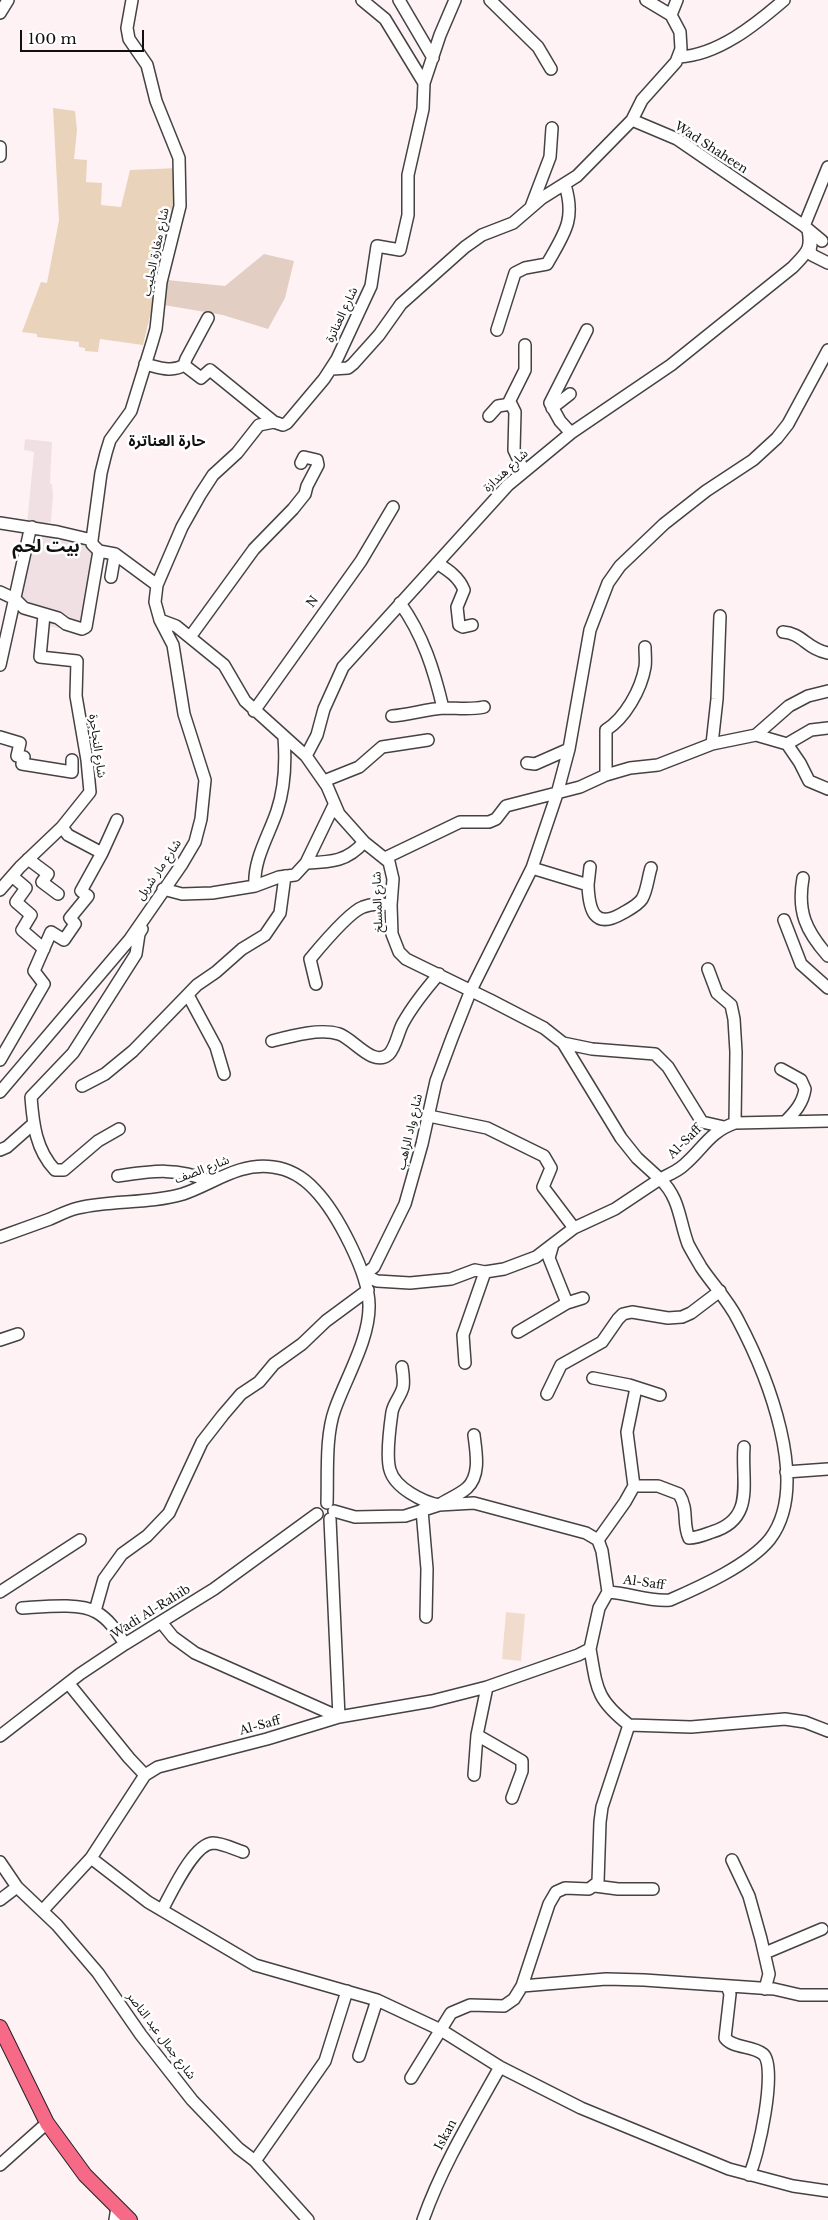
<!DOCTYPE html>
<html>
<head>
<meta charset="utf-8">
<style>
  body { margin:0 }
  #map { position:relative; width:828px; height:2220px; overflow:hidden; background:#fff2f4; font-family:"Libre Baskerville",serif }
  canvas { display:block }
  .scale { position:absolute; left:20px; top:30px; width:124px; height:22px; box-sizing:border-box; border:2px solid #101010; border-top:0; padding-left:6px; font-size:15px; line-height:18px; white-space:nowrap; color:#101010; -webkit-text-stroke:4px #fff; paint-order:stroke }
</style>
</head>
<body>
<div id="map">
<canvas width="828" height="2220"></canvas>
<div class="scale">100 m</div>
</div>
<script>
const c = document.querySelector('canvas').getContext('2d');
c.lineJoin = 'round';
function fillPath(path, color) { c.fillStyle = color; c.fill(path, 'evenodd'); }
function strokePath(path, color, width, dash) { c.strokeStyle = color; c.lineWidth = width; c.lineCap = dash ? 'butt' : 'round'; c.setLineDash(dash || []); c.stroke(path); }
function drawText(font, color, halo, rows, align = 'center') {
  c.font = font + ' "Libre Baskerville","Noto Sans Arabic",serif'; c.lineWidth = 5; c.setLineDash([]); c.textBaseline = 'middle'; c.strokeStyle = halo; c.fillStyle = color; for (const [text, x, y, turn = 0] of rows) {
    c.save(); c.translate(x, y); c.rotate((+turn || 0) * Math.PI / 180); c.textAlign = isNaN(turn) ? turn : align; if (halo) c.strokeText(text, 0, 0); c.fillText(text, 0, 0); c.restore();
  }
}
fillPath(new Path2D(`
  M53,108l22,3 2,19 -3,29 13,1 -1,22 16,1 -1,22 20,2 9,-37 48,-2 -1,36 -34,141 -43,-6 -2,13 -13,-1v-3l-6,-1v-5l-42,-5v-3l-15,-2 19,-50 6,1 12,-63z`), '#ead3bb');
fillPath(new Path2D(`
  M264,254l30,7 -9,37 -17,31 -45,-14 -59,-10 3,-25 58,6z`), '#e2cec2');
fillPath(new Path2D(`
  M506,1612l19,2 -4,47 -19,-2z`), '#f1dbcd');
fillPath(new Path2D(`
  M25,439l27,3 -2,42h2l1,12 -2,26h-3l-1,3 -20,-1 7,-72 -10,-2z
  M32,530l57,13 7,10 -12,71 -18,5 -19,-3 -8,-7 -24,-5z`), '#f0e0e4');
const minor = new Path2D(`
  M399,0l34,58
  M490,0l48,47 13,22
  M0,13l8,-13
  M671,15l6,-15
  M679,57c39,-2 76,-32 105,-57
  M424,83l16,-48 15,-35
  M632,120l45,19 127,87 18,15
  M0,147v9
  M531,207l19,-50 2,-29
  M804,226l24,-59
  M811,245l-1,5 2,5 16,8
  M497,330l18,-57 10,-5 22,-4c17,-30 29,-44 18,-79
  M145,364c13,3 27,9 39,1l2,-6 22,-41
  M184,365l17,13 9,-8 64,52
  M332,369l16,-1 5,-4 26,-29 22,-31 64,-57 17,-12 31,-12 29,-25 35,-22 55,-56 10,-20 34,-38 5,-13 -1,-17 -9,-17 -25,-15
  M508,404l17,-34v-25
  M552,408l18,-14
  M489,416l9,-10 13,-2 4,8 -1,38 10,21
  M571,433l-11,-12 -10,-18 37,-73
  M0,523l58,9 34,8v4l7,7 16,3 42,31
  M92,540l9,-67 5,-20 4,-13 21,-29 21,-68 4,-14 5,-47 19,-76 -1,-48 -23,-57 -9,-36 -18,-26 -2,-11 5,-28
  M437,563c11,7 22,14 27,27l-7,17 2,18 4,2 9,-2
  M111,577l4,-23
  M0,592l15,7 9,9 34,10 8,6 16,5 4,-2 13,-76
  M400,603c23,32 34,67 43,105
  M160,620l16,6 48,39 21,36 61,55 21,30 12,28 25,28 25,20 4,17 -2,26 1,29 7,18 7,7 84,41 54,28 19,15 58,95 16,20 23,21 -45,30 -41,19 -38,29 -32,12 -19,3 -10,-2 -24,9 -41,4 -33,-2 -13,-6
  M783,632c19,1 24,17 45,21
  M190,637l64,-88 39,-40 12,-15 2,-8 11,-21 -1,-5 -13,-3 -3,6
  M0,665c10,-46 20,-90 30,-135l2,-3
  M254,711l107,-150 32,-54
  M392,716c17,-1 34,-7 52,-8 14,0 26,2 40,-1
  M756,735l33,-29 19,-10 20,-5
  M0,737l20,6 -3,13 7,1 -2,7 50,8v-12
  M712,744l5,-45 3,-83
  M787,744l24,-14 17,-2
  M306,756l11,-21 7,-26 19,-42 165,-182 63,-52 100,-68 122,-98c13,-14 19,-17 15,-37
  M527,763l8,1 34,-15
  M606,775v-45c19,-12 35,-40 39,-63 1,-6 0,-13 0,-20
  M324,781l35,-14 23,-20 46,-7
  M62,827l6,8 34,18
  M385,858l75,-36h29l7,-3 10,-13 74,-19 26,-12 24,-7 28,-3 54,-21 44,-9 31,9 13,19 9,18 19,8
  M28,859l20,15 -6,8 16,12
  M306,863l28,-58
  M532,868l56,17c1,25 6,45 35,28 7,-4 15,-8 19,-14 5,-8 6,-22 9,-31
  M12,876l14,12 -10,14 15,13 -9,15 22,19
  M803,878c-6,34 3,53 25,78
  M588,885l2,-18
  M255,886c-2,-26 14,-51 22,-75 8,-24 9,-48 7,-74
  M163,889l19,5 30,-1 43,-7 24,-9 16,-2 11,-12c24,-1 41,-1 58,-21
  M0,890l20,-23 42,-40 28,-35 -3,-32 -11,-64 1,-35 -37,-4 4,-42
  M784,920l17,44 27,24
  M708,969l9,24 14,12 3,14 2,33 -1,71
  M316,984l-6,-25c10,-12 39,-47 53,-52 9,-4 18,-3 28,-2
  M188,995l28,52 8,27
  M272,1041c19,-5 48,-13 67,-7 15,5 34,34 50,20 7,-7 9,-22 14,-31 10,-18 23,-34 36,-49
  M563,1043l29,6 63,5 13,13 34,55 22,5
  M0,1060l44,-76 -10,-13 17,-39 13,8 11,-16 -5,-6 18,-22 -7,-5 21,-38 15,-33
  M781,1069l20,11 4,9c-2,14 -10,23 -20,33
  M82,1086l23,-12 28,-23 64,-66 19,-13 26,-23 23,-14 15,-22 5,-37
  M0,1092l130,-153 52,-75 13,-22 6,-23 4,-39 -21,-66 -11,-69 -13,-25 -5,-18 2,-17 25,-58 18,-32 13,-20 24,-22 22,-28 15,-3 9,3 4,-2 37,-44 13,-20 34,-73 6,-40 23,4 8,-35v-40l15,-66 1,-26 -39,-64 -23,-19
  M429,1116l58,12 57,28 7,12 -8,19 31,41
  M119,1129l-21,12 -34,29h-9c-19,-20 -22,-46 -24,-73l42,-44 63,-99 3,-20 3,-5
  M0,1150l7,-3 26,-23
  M118,1176c34,-5 60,-9 91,5
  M0,1237c17,-6 33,-12 50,-18 9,-4 19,-9 28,-11 34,-8 71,-4 105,-14 30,-10 56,-32 90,-27 16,2 31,11 42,23 22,23 54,84 54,115 1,33 -23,73 -34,104 -10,27 -7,66 -8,94
  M553,1244l-4,14 18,45
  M364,1275l10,-8 31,-63 17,-60 14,-63 16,-43 19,-48 61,-122 25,-74 12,-45 21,-119 18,-47 12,-17 44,-42 42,-33 47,-31 24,-22 11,-14 40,-74
  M518,1332l49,-29 16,-5
  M0,1340l18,-6
  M465,1363l-2,-28 22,-63
  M402,1367c1,6 2,14 1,20 -2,9 -9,15 -11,25 -2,14 -6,45 -2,58 5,18 33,32 49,35 9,-6 20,-10 28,-17 14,-13 9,-36 7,-53
  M593,1378l36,7 31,10
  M547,1394l14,-29 41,-23 16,-23 5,-5 9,-2 36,6 14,-1 9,-4 29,-22
  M786,1472l42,-3
  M634,1486h24l21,8c10,16 3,29 10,44 8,0 15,-3 23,-6 44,-13 29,-51 32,-85
  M422,1510l5,59 -1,48
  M334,1511l21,6 50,-1 34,-11 35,-2 112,30 12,7 4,11 6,41
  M598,1540l27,-38 9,-16 -7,-54 9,-44
  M0,1592l80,-52
  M22,1608c19,-1 58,-6 74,4 13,7 21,20 29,32
  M95,1611l9,-32 18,-25 25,-18 22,-23 33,-71 21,-27 18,-21 18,-12 15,-18 28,-20 24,-23 42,-31
  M161,1622l12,15 22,16 144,64 -9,-198
  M69,1684l60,74 16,17
  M629,1725l62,2 94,-8 20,3 23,9
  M477,1735l45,26v10l-10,27
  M0,1736l80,-62 45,-30 89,-55 103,-75
  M474,1775l3,-40 10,-48
  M91,1858l57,44 107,63 122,35 64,30 59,37 81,41 148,61 64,17 35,5
  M732,1860l17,36 12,43 8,35 -4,15
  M0,1862l17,25 40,38 41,48 43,62 51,65 46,48 17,13 53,59
  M595,1886l23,3h35
  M0,1900l17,-13
  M43,1910l48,-52 54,-83 13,-8 109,-28 72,-22 93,-16 55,-14 91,-32 12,-6 9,-41 9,-16c21,1 41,10 62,8 30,-13 79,-35 100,-61 42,-55 -4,-166 -32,-219 -10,-20 -25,-35 -37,-53 -4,-7 -9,-15 -13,-23 -9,-24 -8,-46 -28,-65 8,-4 18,-8 24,-14 19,-16 25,-33 51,-42l93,-2
  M162,1910c9,-16 31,-66 51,-67 9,0 21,6 30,9
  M765,1953l57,-24
  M522,1986l84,-7 38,1 130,9 26,6h28
  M727,1986l3,8 -5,44c9,11 27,7 38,16 15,12 -5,105 -14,121
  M359,2056l18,-56
  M411,2078l40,-65 19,-8 34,1 10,-7 8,-13 27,-82 7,-12 9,-4 24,1 9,-7 2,-60 2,-15 27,-82c-33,-26 -32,-36 -39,-76
  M255,2161l70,-100 22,-70
  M0,2165l47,-42
  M115,2220l2,-13
  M423,2220c19,-54 49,-103 77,-153`);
const major = new Path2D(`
  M0,2027l47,96 38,52 45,45`);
strokePath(minor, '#434343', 14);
strokePath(major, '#212121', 16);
strokePath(minor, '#fff', 11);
strokePath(major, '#f76a87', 14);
drawText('12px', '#101010', '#fff', [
  ["Wad Shaheen",711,148,33],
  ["شارع مغارة الحليب",156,252,-78],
  ["شارع العناترة",342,315,-65],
  ["شارع هندازة",506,471,-43],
  ["N",313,602,-54],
  ["شارع النجاجرة",97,746,82],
  ["شارع مار شربل",159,870,-56],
  ["شارع المسلخ",378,902,-92],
  ["شارع واد الراهب",410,1132,-77],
  ["Al-Saff",685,1142,-45],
  ["شارع الصف",202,1170,-21],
  ["Al-Saff",644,1583,8],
  ["Wadi Al-Rahib",151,1612,-32],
  ["Al-Saff",260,1726,-15],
  ["شارع جمال عبد الناصر",161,2036,53],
  ["Iskan",446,2135,-62]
]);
drawText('bold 15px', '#101010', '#fff', [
  ["حارة العناترة",167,442]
]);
drawText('bold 18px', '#101010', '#fff', [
  ["بيت لحم",46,547]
]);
</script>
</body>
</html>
